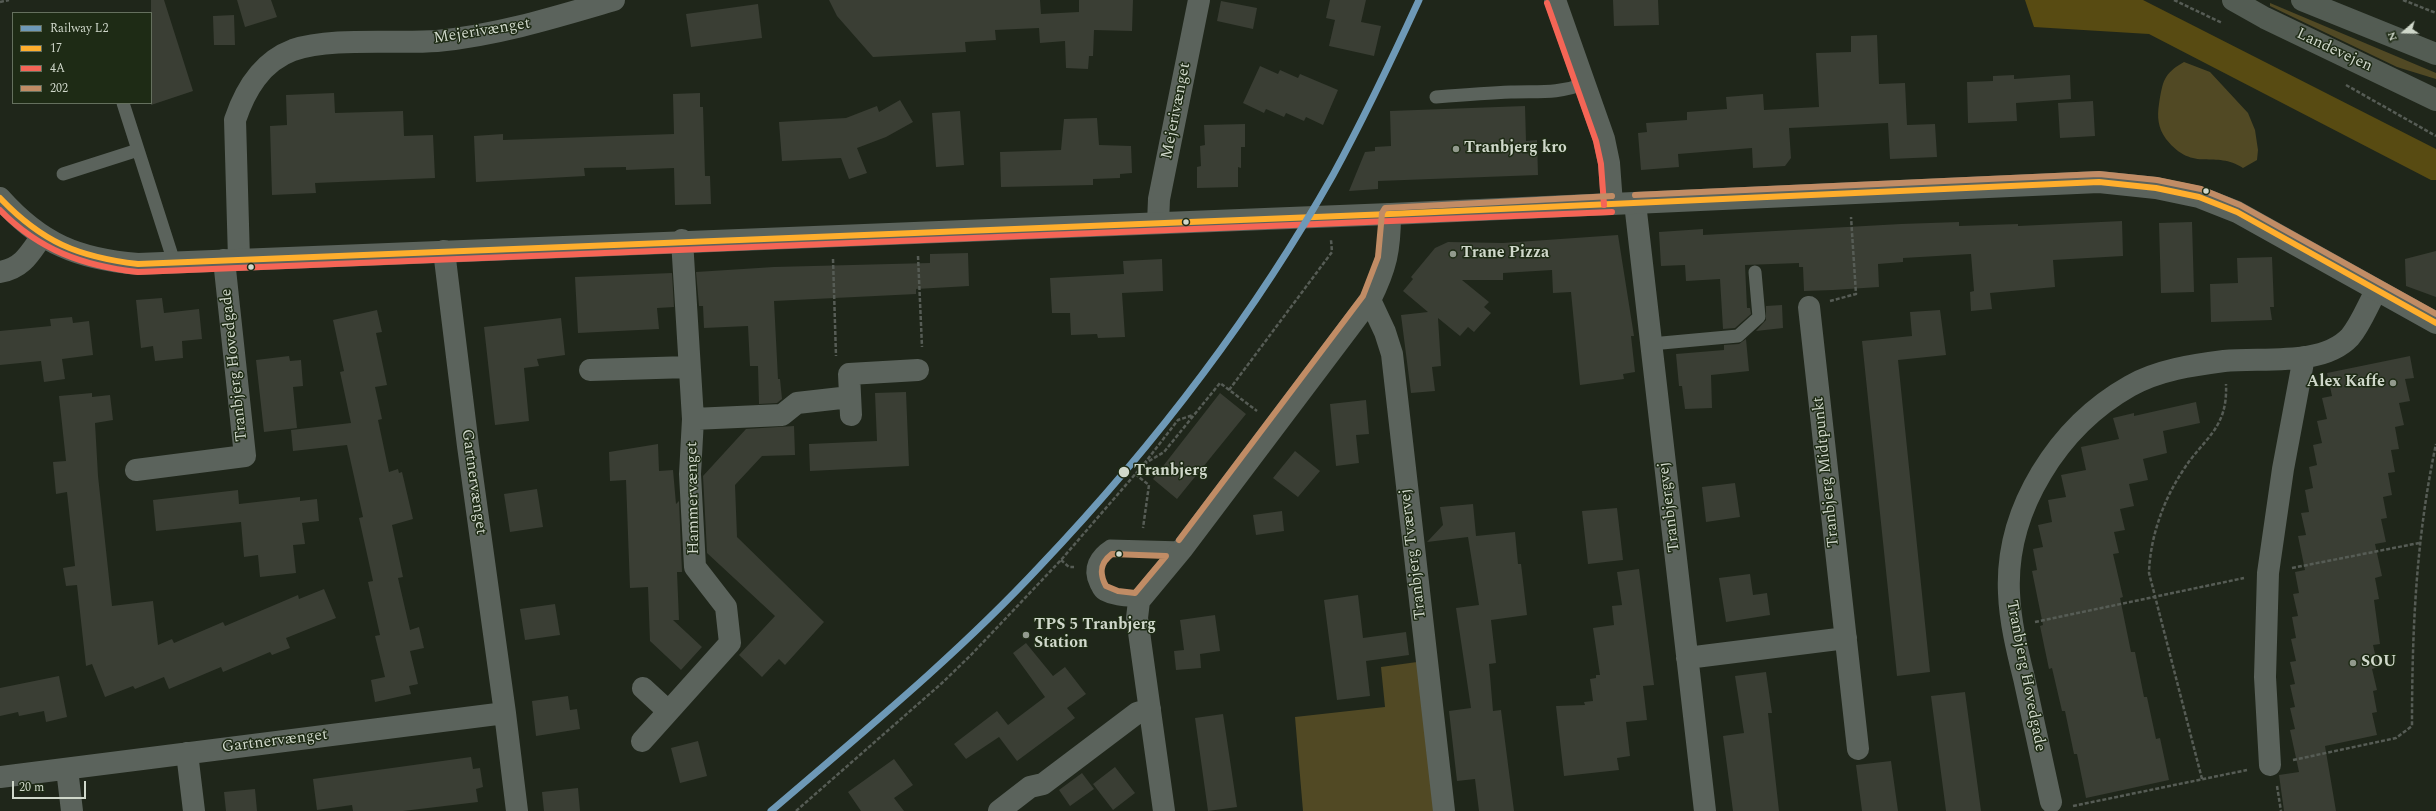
<!DOCTYPE html>
<html>
<head>
<meta charset="utf-8">
<style>
  body { margin:0 }
  #map { position:relative; width:2436px; height:811px; overflow:hidden; background:#1f261a; font-family:Spectral,serif }
  canvas { display:block }
  .legend { position:absolute; left:12px; top:12px; width:140px; height:92px; box-sizing:border-box; background:#1e2b15; border:1px solid #65705e; margin:0; padding:5px 7px; list-style:none; font-size:12px; color:#d0d8cb }
  .legend li { display:flex; align-items:center; gap:8px; height:20px }
  .legend b { width:20px; border:1px solid #65705e }
  .north { position:absolute; left:2384px; top:12px; width:40px; height:40px; -webkit-text-stroke:3px #1e2b15; paint-order:stroke; rotate:250deg; font-size:11px; font-weight:700; line-height:16px; text-align:center; color:#d0d8cb }
  .north::after { content:''; display:block; margin:auto; width:14px; height:18px; background:#d0d8cb; clip-path:polygon(50% 0,100% 100%,50% 72%,0 100%) }
  .scale { position:absolute; left:12px; top:781px; width:74px; height:18px; box-sizing:border-box; border:2px solid #d0d8cb; border-top:0; padding-left:5px; font-size:12px; line-height:14px; white-space:nowrap; color:#d0d8cb; -webkit-text-stroke:3px #1e2b15; paint-order:stroke }
</style>
</head>
<body>
<div id="map">
<canvas width="2436" height="811"></canvas>
<ul class="legend">
<li><b style="height:5px;background:#6e99b7"></b>Railway L2</li>
<li><b style="height:5px;background:#ffae2d"></b>17</li>
<li><b style="height:5px;background:#f56556"></b>4A</li>
<li><b style="height:5px;background:#c18c65"></b>202</li>
</ul>
<div class="north">N</div>
<div class="scale">20 m</div>
</div>
<script>
const c = document.querySelector('canvas').getContext('2d');
c.lineJoin = 'round';
function fillPath(path, color) { c.fillStyle = color; c.fill(path, 'evenodd'); }
function strokePath(path, color, width, dash) { c.strokeStyle = color; c.lineWidth = width; c.lineCap = dash ? 'butt' : 'round'; c.setLineDash(dash || []); c.stroke(path); }
function drawText(font, color, halo, rows, align = 'center') {
  c.font = font + ' Spectral,serif'; c.lineWidth = 3; c.setLineDash([]); c.textBaseline = 'middle'; c.strokeStyle = halo; c.fillStyle = color; for (const [text, x, y, turn = 0] of rows) {
    c.save(); c.translate(x, y); c.rotate((+turn || 0) * Math.PI / 180); c.textAlign = isNaN(turn) ? turn : align; if (halo) c.strokeText(text, 0, 0); c.fillText(text, 0, 0); c.restore();
  }
}
fillPath(new Path2D(`
  M2270,3l166,70v6l-39,-12 -127,-61z
  M2184,62l26,10 38,41 7,17 3,20 -1,10 -14,8c-28,-19 -49,6 -77,-29 -8,-11 -9,-22 -7,-35 4,-23 4,-30 25,-42z
  M1417,662l17,149h-131l-8,-94 90,-10 -4,-40z`), '#514924');
fillPath(new Path2D(`
  M2025,0h118l293,149v31h-5l-282,-146 -115,-7z`), '#584b12');
fillPath(new Path2D(`
  M151,0h13l29,91 -42,14z
  M237,0h34l6,17 -32,10z
  M829,0h211l1,14 38,-2v-12h54l-1,31 -38,-1 -1,26h-4l-1,13 -22,-1 -1,-27 -25,2 -1,-15 -44,2 1,10 -31,2 1,10 -93,5 -36,-41z
  M1330,0h36l-5,22 20,4 -7,30 -45,-10 6,-26 -9,-2z
  M1613,0h45l1,25 -45,1z
  M1221,1l36,7 -4,21 -36,-8z
  M758,4l4,34 -71,9 -5,-33z
  M234,15l1,30h-21l-1,-29z
  M1877,35l2,49 26,-1 2,42 28,-1 2,33 -47,2 -2,-36 -99,5 2,30 -6,8 -32,2 -1,-20 -74,6 1,13 -38,3 -3,-37 9,-1 -1,-9 41,-3v-8l40,-3 -1,-12 37,-3 1,16 55,-3 -3,-54 35,-1v-16z
  M1260,66l18,8 2,-4 18,8 2,-4 38,16 -15,35 -17,-8 -2,4 -18,-8 -2,4 -18,-8 -2,4 -21,-10z
  M2014,75v4l56,-4 1,24 -55,4 1,18 -49,2 -1,-41 26,-1v-5z
  M334,93l1,20 68,-2 1,25 29,-1 2,43 -120,5 1,10 -44,2 -2,-69 17,-1 -1,-30z
  M700,93v14h3l2,69h5l1,28 -36,1 -1,-37 -48,2v-3l-42,1 1,8 -109,6 -2,-46 29,-2v6l171,-6 -1,-40z
  M900,100l13,22 -27,15 -29,11 10,25 -18,6 -8,-21 -59,3 -3,-39 67,-4 31,-12 2,6z
  M2093,101l2,35 -35,2 -2,-35z
  M1525,106l1,35 11,-1 1,35 -160,6v8l-29,2 16,-39 10,-1v-4l16,-1 -1,-35z
  M960,111l4,54 -28,2 -4,-54z
  M1097,118l2,27 32,1 1,27 -12,1v4l-27,1v6l-92,2 -1,-35 61,-2 3,-31z
  M1245,124v23h-4v21l-3,-1v20l-41,1v-21l4,-1 -1,-20 5,-1 -1,-20z
  M2122,221l1,35 -70,4 2,27 -65,6 2,16 -21,2 -1,-19 4,-1 -3,-37 -68,4v4l-25,2 1,23 -46,3 -29,1 -1,-24h-4v-4l-54,2 2,43h3l1,6 -16,14 -12,1 -3,-50 -34,2 -1,-16 -24,1 -2,-34 44,-3v6l198,-11 58,-2v4l59,-2v2z
  M2192,222l2,70 -33,1 -2,-70z
  M1618,235l16,101h-3l4,36 -12,2 1,5 -44,6 -9,-93 -18,1 -1,-23 -49,3v7h-41l27,22 -5,5 7,6 -17,19 -6,-5 -8,9 -22,-18 3,48 -9,1 3,24 -24,2 -10,-78 27,-3 -25,-21 10,-12 -2,-2 24,-29 13,-6 55,1z
  M2436,251v46l-30,-11 -1,-27z
  M968,253l1,33 -53,3v5l-142,7 4,78h2l2,20 -5,4 -18,1 -1,-38h-8l-2,-40 -44,2 -1,-22h-4l-3,-34 78,-5 156,-4v-9z
  M2272,257l2,50h-4l2,13 -61,2 -1,-38 28,-1 -1,-25z
  M1162,259l1,32 -41,2 3,44 -27,1 -1,-4 -26,1 -1,-22h-18l-2,-35 74,-4 -1,-13z
  M672,273l2,34 -17,1 2,21 -81,4 -3,-56z
  M162,298l2,15 35,-4 3,30 -20,2 1,17 -28,3 -2,-15 -12,2 -5,-48z
  M1782,305l1,23 -27,3 10,-11v-14z
  M377,310l5,22 -6,1 11,52 -12,2 7,32 -4,1 11,52 9,-3 1,4 3,-1 11,47 -21,6 11,52 -5,1 12,52 9,-3 5,21 -14,3 8,33 -9,2 2,8 -36,8 -4,-22 14,-3 -10,-41 5,-1 -12,-53 5,-1 -14,-63 4,-1 -16,-72 -54,6 -2,-21 60,-7 -11,-51 4,-1 -11,-51z
  M1940,310l6,45 -48,5 32,312 -33,4 -35,-335 50,-5 -2,-24z
  M72,317l1,6 16,-2 4,34 -31,4 3,20 -21,3 -3,-21 -41,4v-34l51,-5 -1,-7z
  M561,318l4,37 -28,4 2,7 -15,2 5,53 -34,4 -11,-98z
  M1746,339l3,32 -38,4 1,33 -27,1 -3,-23h-3l-3,-32 48,-4v-5l15,-1z
  M289,356l1,5 11,-1 2,26 -10,1 4,41 -33,4 -8,-72z
  M2410,356l4,22 -9,1 5,22 -11,2 5,22 -9,2 4,22 -8,1 4,22 -7,1 4,22 -9,2 4,21 -6,1 5,23 -11,2 7,32 -7,2 4,21 -5,1 6,44 -7,1 5,22 -6,2 5,21 -4,1 4,21 -5,1 5,22 -52,11 11,65h-52l-5,-36 20,-3 -9,-42 5,-1 -5,-21 5,-1 -5,-22 5,-1 -5,-22 6,-1 -5,-22 5,-1 -4,-21 6,-1 -5,-22 6,-1 -4,-21 10,-2 -7,-34 8,-1 -5,-22 8,-1 -4,-22 8,-2 -4,-21 8,-2 -4,-20 9,-2 -5,-22 10,-2 -5,-21 10,-2 -5,-23z
  M906,392l3,74 -99,5 -1,-27 68,-3 -2,-48z
  M92,393v4l18,-2 3,25 -18,3 3,53 14,130 41,-5 5,44 14,-6 2,4 49,-21 2,4 73,-31 1,4 25,-10 12,29 -50,20 4,10 -18,7 -2,-3 -47,20 -2,-5 -52,22 -5,-12 -29,12 -2,-3 -28,11 -13,-33 -6,2 -9,-81 -11,1 -3,-18 12,-2 -8,-74 -11,2 -3,-32 13,-1 -7,-65z
  M1220,393l26,21 -69,85 -24,-20z
  M1366,400l3,34 -13,1 3,28 -23,3 -6,-62z
  M2196,402l4,21 -37,8 4,22 -24,6 5,21 -19,4 5,22 -14,3 5,21 -11,2 5,21 -6,1 10,43 -3,1 11,54h4l9,45h3l9,42 4,-1 9,42 -83,18 -9,-44h-3l-9,-43h-3l-10,-43 -3,1 -9,-43 3,-1 -11,-54 5,-1 -4,-21 10,-2 -5,-22 14,-3 -4,-22 18,-3 -5,-22 25,-5 -5,-23 38,-8 -6,-21 21,-5v3z
  M794,426l1,29 -33,1 -27,29 2,52 87,85 -39,43 -6,-6 -17,18 -23,-22 36,-39 -68,-63 -4,-77 43,-47z
  M658,444l1,27 14,-1 3,34 3,-3 3,71h-5l2,48h-6l29,27 -21,23 -31,-29 -2,-54 -18,1 -4,-108 -16,1 -1,-29z
  M1295,451l25,20 -22,26 -25,-19z
  M1735,483l5,34 -34,5 -4,-35z
  M537,489l6,38 -33,5 -6,-38z
  M238,490l1,14 61,-7v4l17,-2 2,22 -17,2 3,21 -12,1 3,28 -36,4 -2,-22 -14,2 -3,-35 -85,9 -3,-31z
  M1473,504l3,32 39,-4 3,32h3l6,51 -36,5 5,43 -7,1 4,47 8,-1 13,101h-35l-4,-32 -18,2 -8,-70 22,-3 -15,-100 23,-3 -11,-68 -41,5 16,-17 -3,-18z
  M1617,508l6,52 -35,4 -6,-53z
  M1282,511l2,20 -28,4 -3,-20z
  M1639,569l15,116 -11,1 4,34 -21,2 4,34 -13,2 2,12 -55,6 -8,-70 29,-1 -1,-3 9,-1 -3,-22 6,-1v-3h4l-7,-47 21,-3 -2,-19 10,-1 -5,-33z
  M1750,574l3,21 14,-2 3,22 -44,7 -7,-44z
  M1358,595l5,43 43,-6 3,23 -43,6 4,35 -33,4 -13,-100z
  M555,604l5,31 -35,5 -5,-31z
  M1215,615l5,36 -20,3 1,14 -25,2 -2,-19 10,-1 -4,-30z
  M1026,643l27,33 12,-9 21,27 -19,14 8,10 -58,43 -18,-24 -33,22 -12,-15 43,-33 11,14 37,-28 -32,-44z
  M1766,672l6,41h-4l11,98h-46l-10,-75 21,-3 -9,-57z
  M59,676l8,41 -21,5 -2,-11 -25,5 -1,-4 -18,4v-28z
  M1965,692l16,119h-35l-15,-115z
  M568,696l2,14 7,-1 3,20 -44,7 -4,-35z
  M1223,714l14,93 -29,4 -13,-93z
  M698,741l9,35 -27,7 -9,-35z
  M471,757l2,12 7,-1 3,19 -7,2 2,13 -75,9h-50l-1,-6 -35,5 -4,-31z
  M894,759l19,26 -19,13 10,13h-43l-13,-19z
  M1891,761l7,50h-36l-6,-46z
  M1115,767l20,26 -22,17 -20,-26z
  M1082,773l12,16 -24,17 -11,-16z
  M578,788l2,23h-36l-2,-19z
  M255,789l2,22h-31l-2,-19z`), '#3a3e34');
strokePath(new Path2D(`
  M2174,0l48,23
  M2403,0l33,13
  M0,2l9,-2
  M2346,85l90,51
  M918,256l4,91
  M833,259l3,97
  M1830,301l26,-7 -5,-77
  M1229,390l103,-138 -1,-12
  M1144,464l34,-44 15,-5
  M1135,474l14,11 -6,43
  M1061,560l8,7h5
  M2292,568l127,-25
  M2035,622l209,-44
  M2293,760l103,-22 16,-12c0,-96 4,-188 24,-282
  M2202,779l-53,-206c1,-35 14,-72 33,-101 21,-34 46,-42 44,-88
  M2277,786l4,25
  M2073,806l174,-36
  M796,811l146,-128 29,-28 90,-95 83,-96 20,-12 56,-69 37,28`), '#565c55', 2.5, [4, 2]);
strokePath(new Path2D(`
  M1436,97c25,-2 50,-4 75,-5 28,-1 46,2 73,-8
  M123,103l51,159
  M63,174l75,-24
  M1651,344l87,-8 21,-19 -4,-45
  M1139,601c-12,-1 -25,-1 -36,-7 -4,-2 -5,-6 -7,-10 -8,-16 0,-29 14,-38l73,2`), '#5b635c', 13);
strokePath(new Path2D(`
  M1555,0l49,139 5,24 3,41
  M1635,203l70,608
  M1158,223l1,-24 40,-199
  M239,259l-4,-139c10,-30 26,-58 58,-70 38,-13 102,-6 144,-9 61,-6 119,-24 177,-41
  M0,272c23,-4 30,-19 42,-36
  M1370,300l15,32 7,22 52,457
  M1809,307l49,442
  M590,370l99,-3
  M851,415l-2,-41 69,-4
  M693,419l89,-4 15,-12 53,-6
  M136,470l109,-14 -21,-196
  M1687,658l159,-20
  M643,688l25,23
  M505,713l12,98
  M642,741l88,-98 -4,-36 -31,-40 -5,-93 3,-55 -11,-179
  M187,753l7,58
  M2270,765l-5,-88 3,-104 15,-104 21,-112
  M67,769l5,42
  M0,777l505,-64 -37,-267 -24,-195
  M2051,802c-9,-41 -18,-83 -27,-124 -7,-28 -14,-57 -15,-85 -4,-84 50,-167 121,-207 28,-16 63,-21 94,-25 38,-4 98,6 126,-24 11,-13 18,-32 26,-46
  M999,811l31,-24 13,-3 94,-71 13,-4
  M1164,811l-27,-193 2,-17 44,-53 187,-248c16,-32 20,-50 20,-86`), '#5b635c', 22);
strokePath(new Path2D(`
  M0,198c41,46 78,61 138,66l1252,-50 709,-32 57,6 43,9 38,15 199,111`), '#5b635c', 22);
strokePath(new Path2D(`
  M2233,0l32,18 171,82
  M2302,0l134,54`), '#535c53', 22);
strokePath(new Path2D(`
  M0,198c42,44 78,59 138,66l1252,-50 709,-32 57,6 43,9 38,15 199,111`), '#ffae2d', 6);
strokePath(new Path2D(`
  M1547,3l49,138 5,23 3,41
  M0,210c39,40 83,56 138,62l1474,-60`), '#f56556', 6);
strokePath(new Path2D(`
  M1635,195l464,-21 58,6 44,9 39,16 196,109
  M1179,540l184,-244 15,-39 4,-44 3,-5 227,-12
  M1112,554l54,2 -31,37 -17,-2 -12,-5c-7,-13 -6,-23 6,-32z`), '#c18c65', 6);
strokePath(new Path2D(`
  M771,811c92,-79 186,-156 269,-245 112,-118 213,-249 293,-391 31,-57 59,-116 86,-175`), '#6e99b7', 7);
for (const [x, y, r, color] of [
  [1456,149,4,"#929a8d"],
  [2206,191,3.5,"#d0d8cb"],
  [1186,222,3.5,"#d0d8cb"],
  [1453,254,4,"#929a8d"],
  [251,267,3.5,"#d0d8cb"],
  [2393,383,4,"#929a8d"],
  [1124,472,6,"#d0d8cb"],
  [1119,554,3.5,"#d0d8cb"],
  [1026,635,4,"#929a8d"],
  [2353,663,4,"#929a8d"]
]) { const dot = new Path2D(); dot.arc(x, y, r, 0, 2 * Math.PI); c.fillStyle = color; c.fill(dot); strokePath(dot, '#1e2b15', 1.5); }
drawText('16px', '#d0d8cb', '#1e2b15', [
  ["Mejerivænget",482,32,-9],
  ["Landevejen",2334,51,25],
  ["Mejerivænget",1177,111,-79],
  ["Tranbjerg Hovedgade",235,365,-96],
  ["Tranbjerg Midtpunkt",1827,472,-96],
  ["Gartnervænget",473,482,82],
  ["Hammervænget",694,498,-91],
  ["Tranbjergvej",1670,507,-97],
  ["Tranbjerg Tværvej",1414,554,-97],
  ["Tranbjerg Hovedgade",2025,676,79],
  ["Gartnervænget",275,742,-7]
]);
drawText('bold 16px', '#d0d8cb', '#1e2b15', [
  ["Tranbjerg kro",1464,149],
  ["Trane Pizza",1461,254],
  ["Alex Kaffe",2385,383,"right"],
  ["TPS 5 Tranbjerg",1034,626],
  ["Station",1034,644],
  ["SOU",2361,663]
], 'left');
drawText('bold 16px', '#d0d8cb', '#1e2b15', [
  ["Tranbjerg",1134,472]
], 'left');
</script>
</body>
</html>
